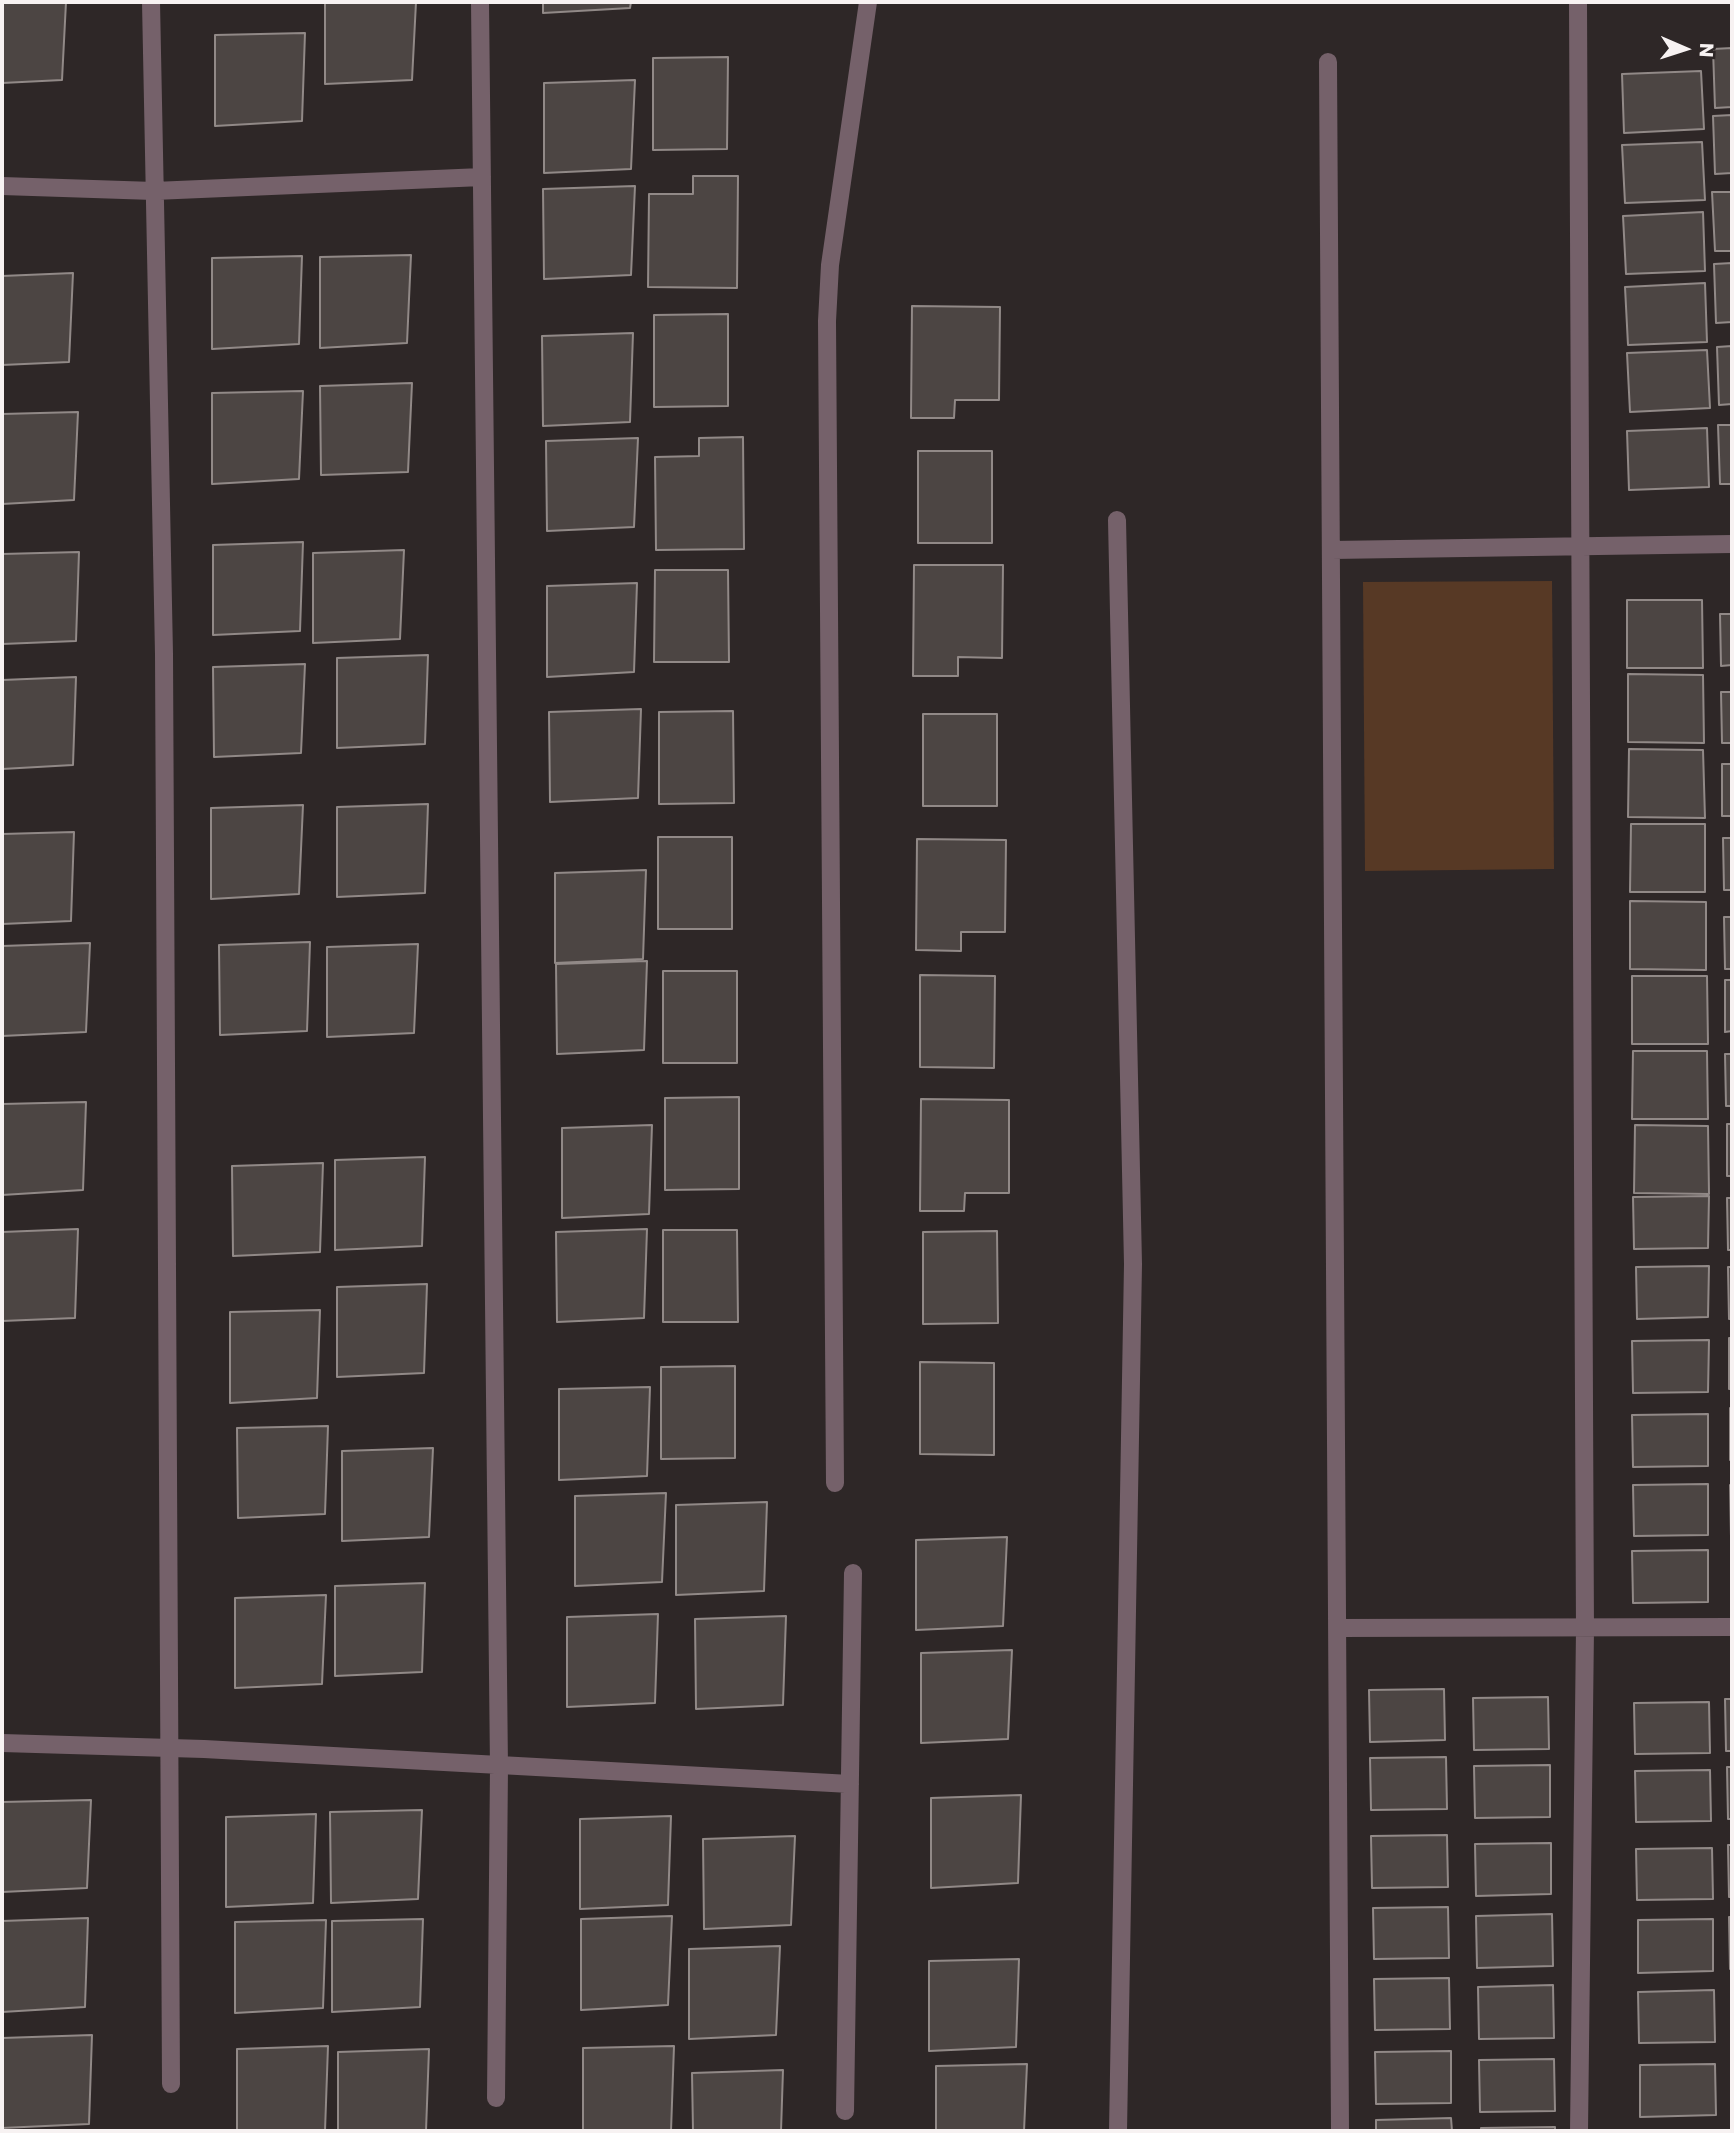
<!DOCTYPE html>
<html>
<head>
<meta charset="utf-8">
<style>
  body { margin:0 }
  #map { position:relative; width:1734px; height:2133px; overflow:hidden; background:#2e2727; font-family:Poppins,sans-serif }
  canvas { display:block }
  .frame { position:absolute; inset:0; border:4px solid #f7f2f2; pointer-events:none }
  .north { position:absolute; left:1650px; top:14px; width:70px; height:70px; -webkit-text-stroke:5px #2e2727; paint-order:stroke; rotate:93deg; font-size:19px; font-weight:700; line-height:28px; text-align:center; color:#f7f2f2 }
  .north::after { content:''; display:block; margin:auto; width:24px; height:32px; background:#f7f2f2; clip-path:polygon(50% 0,100% 100%,50% 72%,0 100%) }
</style>
</head>
<body>
<div id="map">
<canvas width="1734" height="2133"></canvas>
<div class="frame"></div>
<div class="north">N</div>
</div>
<script>
const c = document.querySelector('canvas').getContext('2d');
c.lineJoin = 'round';
function fillPath(path, color) { c.fillStyle = color; c.fill(path, 'evenodd'); }
function strokePath(path, color, width, dash) { c.strokeStyle = color; c.lineWidth = width; c.lineCap = dash ? 'butt' : 'round'; c.setLineDash(dash || []); c.stroke(path); }
fillPath(new Path2D(`
  M1552,581l2,288 -189,2 -2,-289z`), '#573925');
const building = new Path2D(`
  M2,2h64l-4,78 -60,3z
  M325,2h91l-4,78 -87,4z
  M543,2h88l-1,6 -87,5z
  M305,33l-3,88 -87,5v-91z
  M1732,48v59l-17,1 -2,-59z
  M728,57l-1,92 -74,1v-92z
  M1701,71l3,58 -80,4 -2,-59z
  M635,80l-4,89 -87,4v-90z
  M1732,115v58l-17,1 -2,-58z
  M1702,142l3,58 -80,3 -3,-58z
  M693,176h45l-1,112 -89,-1 1,-93h44z
  M635,186l-4,89 -87,4 -1,-90z
  M1712,192h20v59h-17z
  M1703,212l2,59 -79,3 -3,-58z
  M411,255l-4,88 -87,5v-91z
  M302,256l-3,88 -87,5v-91z
  M1732,263v59l-16,1 -2,-59z
  M73,273l-4,89 -67,3v-89z
  M1705,283l2,59 -79,3 -3,-58z
  M912,306l88,1 -1,93h-44l-1,18h-43z
  M728,314v92l-74,1v-92z
  M633,333l-3,89 -87,4 -1,-90z
  M1732,346v58l-13,1 -2,-58z
  M1707,350l3,58 -80,4 -3,-59z
  M412,383l-4,89 -87,3 -1,-89z
  M303,391l-4,88 -87,5v-91z
  M78,412l-4,88 -72,4v-90z
  M1718,425h14v59h-12z
  M1707,428l2,59 -80,3 -2,-59z
  M743,437l1,112 -88,1 -1,-93 44,-1v-18z
  M638,438l-4,89 -87,4 -1,-90z
  M918,451h74v92h-74z
  M303,542l-3,89 -87,4v-90z
  M404,550l-4,89 -87,4v-90z
  M79,552l-3,89 -74,3v-90z
  M914,565h89l-1,93 -44,-1v19h-45z
  M655,570h73l1,92h-75z
  M637,583l-3,89 -87,5v-91z
  M1627,600h75l1,68h-76z
  M1720,614h12v51l-11,1z
  M428,655l-3,89 -88,4v-90z
  M305,664l-4,89 -87,4 -1,-90z
  M1628,674l75,1 1,68 -76,-1z
  M76,677l-3,88 -71,4v-89z
  M1721,692h11v51h-10z
  M641,709l-3,89 -88,4 -1,-90z
  M733,711l1,92 -75,1v-92z
  M923,714h74v92h-74z
  M1629,749l74,1 2,68 -77,-1z
  M1722,764h10v52h-10z
  M428,804l-3,89 -88,4v-90z
  M303,805l-4,89 -88,5v-91z
  M1631,824h74v68h-75z
  M74,832l-3,89 -69,3v-90z
  M658,837h74v92h-74z
  M1723,838h9v52h-8z
  M917,839l89,1 -1,92h-44v19l-45,-1z
  M646,870l-3,89 -88,4v-90z
  M1630,901l76,1v68l-76,-1z
  M1724,917h8v52h-7z
  M310,942l-3,89 -87,4 -1,-90z
  M90,943l-4,89 -84,4v-90z
  M418,944l-4,89 -87,4v-90z
  M647,961l-3,89 -87,4 -1,-90z
  M663,971h74v92h-74z
  M920,975l75,1 -1,92 -74,-1z
  M1632,976h75l1,68h-76z
  M1725,980h7v51l-7,1z
  M1633,1051h74l1,68h-76z
  M1725,1054h7v52h-6z
  M739,1097v92l-74,1v-92z
  M921,1099l88,1v93h-44l-1,18h-44z
  M86,1102l-3,88 -81,5v-91z
  M1727,1124h5v52h-5z
  M652,1125l-3,89 -87,4v-90z
  M1635,1125l73,1 1,68 -75,-1z
  M425,1157l-3,89 -87,4v-90z
  M323,1163l-3,89 -87,4 -1,-90z
  M1709,1196l-1,52 -74,1 -1,-52z
  M1727,1198h5v52h-4z
  M78,1229l-3,89 -73,3v-89z
  M647,1229l-3,89 -87,4 -1,-90z
  M663,1230h74l1,92h-75z
  M997,1231l1,92 -75,1v-92z
  M1709,1266l-1,51 -71,2 -1,-52z
  M1728,1267h4v52h-3z
  M427,1284l-3,89 -87,4v-90z
  M320,1310l-3,88 -87,5v-91z
  M1729,1338h3v51h-3z
  M1709,1340l-1,52 -75,1 -1,-52z
  M920,1362l74,1v92l-74,-1z
  M735,1366v92l-74,1v-92z
  M650,1387l-3,89 -88,4v-91z
  M1730,1408h2v52h-2z
  M1708,1414v52l-75,1 -1,-52z
  M328,1426l-3,88 -87,4 -1,-90z
  M433,1448l-4,89 -87,4v-90z
  M1708,1484v51l-74,1 -1,-51z
  M1730,1485h2v52h-1z
  M666,1493l-4,89 -87,4v-90z
  M767,1502l-3,89 -88,4v-90z
  M1007,1537l-4,89 -87,4v-90z
  M1708,1550v52l-75,1 -1,-52z
  M425,1583l-3,89 -87,4v-90z
  M326,1595l-4,89 -87,4v-90z
  M658,1614l-3,89 -88,4v-90z
  M786,1616l-3,89 -87,4 -1,-90z
  M1012,1650l-4,89 -87,4v-90z
  M1444,1689l1,51 -75,2 -1,-52z
  M1548,1697l1,52 -75,1 -1,-52z
  M1725,1699h7v52h-6z
  M1709,1702l1,51 -75,1 -1,-51z
  M1446,1757l1,52 -76,1 -1,-52z
  M1550,1765v52l-75,1 -1,-52z
  M1727,1767h5v52h-4z
  M1710,1770l1,51 -75,1 -1,-51z
  M1021,1795l-3,88 -87,5v-90z
  M91,1800l-4,88 -85,4v-90z
  M422,1810l-4,89 -87,4 -1,-91z
  M316,1814l-3,89 -87,4v-90z
  M671,1816l-3,89 -88,4v-90z
  M1447,1835l1,52 -76,1 -1,-52z
  M795,1836l-4,89 -87,4 -1,-90z
  M1551,1843v51l-75,2 -1,-52z
  M1728,1845h4v52h-3z
  M1712,1848l1,51 -76,1 -1,-51z
  M1448,1907l1,51 -75,1 -1,-51z
  M1552,1914l1,52 -76,2 -1,-52z
  M672,1916l-4,89 -87,5v-91z
  M1729,1917h3v52h-2z
  M88,1918l-3,89 -83,5v-91z
  M423,1919l-3,88 -88,5v-91z
  M1713,1919v52l-75,2v-53z
  M326,1920l-3,88 -88,5v-91z
  M780,1946l-4,89 -87,4v-90z
  M1019,1959l-3,88 -87,4v-90z
  M1449,1978l1,51 -75,1 -1,-51z
  M1553,1985l1,53 -75,1 -1,-52z
  M1731,1988h1v52h-1z
  M1714,1990l1,52 -76,1 -1,-51z
  M92,2035l-3,89 -87,4v-90z
  M328,2046l-3,85h-88v-82z
  M674,2046l-3,85h-88v-83z
  M429,2049l-3,82h-88v-79z
  M1451,2051v52l-75,1 -1,-52z
  M1554,2059l1,52 -75,1 -1,-52z
  M1027,2064l-3,67h-88v-65z
  M1715,2064l1,51 -76,2v-52z
  M783,2070l-2,61h-88l-1,-58z
  M1451,2118l1,13h-76v-11z
  M1555,2127v4h-74v-3z`);
fillPath(building, '#4c4543');
strokePath(building, '#918987', 2);
strokePath(new Path2D(`
  M151,2l13,652 7,1430
  M480,2l19,1764 -3,332
  M1578,2l7,1627 -6,502
  M1328,62l12,2069
  M2,186l152,5 328,-14
  M1117,520l16,744 -15,867
  M1332,550l400,-6
  M835,1483l-8,-1162 3,-56 38,-263
  M1338,1628l394,-1
  M2,1743l202,6 646,35
  M845,2111l8,-538`), '#75616a', 18);
</script>
</body>
</html>
